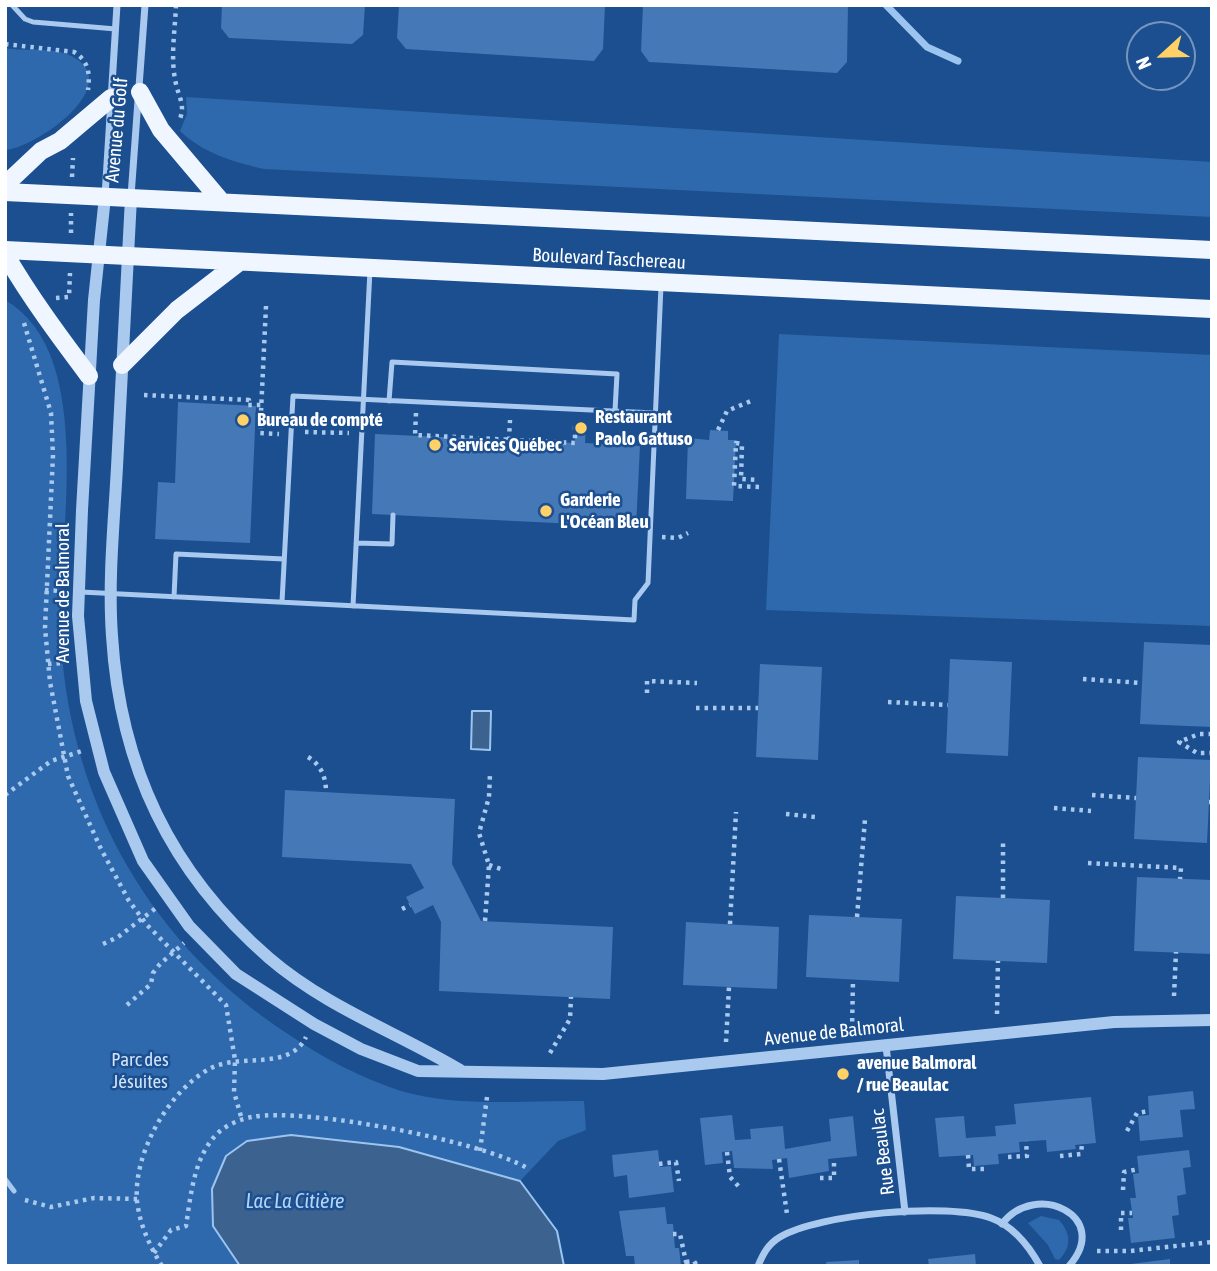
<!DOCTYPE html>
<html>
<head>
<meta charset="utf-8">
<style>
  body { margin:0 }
  #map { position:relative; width:1217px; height:1271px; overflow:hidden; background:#1b4f8f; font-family:"Asap Condensed",sans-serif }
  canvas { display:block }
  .frame { position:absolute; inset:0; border:7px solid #fff; pointer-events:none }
  .north { position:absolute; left:1126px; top:21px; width:70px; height:70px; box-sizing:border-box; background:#1b4f8f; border:2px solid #7695bc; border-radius:50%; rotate:248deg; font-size:19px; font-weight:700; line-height:28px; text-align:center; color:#fff }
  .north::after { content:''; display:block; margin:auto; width:24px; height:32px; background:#ffd166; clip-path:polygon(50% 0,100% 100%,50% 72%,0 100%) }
</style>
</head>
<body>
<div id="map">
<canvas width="1217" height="1271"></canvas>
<div class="frame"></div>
<div class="north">N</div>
</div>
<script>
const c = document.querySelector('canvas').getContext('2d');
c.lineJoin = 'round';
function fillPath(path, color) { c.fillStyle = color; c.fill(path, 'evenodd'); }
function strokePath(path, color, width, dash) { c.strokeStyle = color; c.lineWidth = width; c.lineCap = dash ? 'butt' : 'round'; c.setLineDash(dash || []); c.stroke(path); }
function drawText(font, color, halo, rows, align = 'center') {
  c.font = font + ' "Asap Condensed",sans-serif'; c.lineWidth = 5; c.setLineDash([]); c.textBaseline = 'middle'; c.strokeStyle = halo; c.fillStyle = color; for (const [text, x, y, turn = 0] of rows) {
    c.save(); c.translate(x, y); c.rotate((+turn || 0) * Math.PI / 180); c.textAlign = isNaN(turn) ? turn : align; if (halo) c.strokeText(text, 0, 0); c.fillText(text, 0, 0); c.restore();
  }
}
fillPath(new Path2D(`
  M5,48c22,4 51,-2 70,10 48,29 -39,90 -70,92z
  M186,97l1026,65v55l-948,-48c-31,-7 -61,-16 -84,-38l7,-17z
  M5,300c96,55 50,249 56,342 10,163 91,303 227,392 35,24 73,44 113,57 58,17 124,9 183,10l2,29 -28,11 -38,40 -121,-34 -186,79 27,40h-235z
  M779,334l433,21v271l-446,-16z
  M1041,1216l18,4c12,13 13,27 0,40l-4,-1 -7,-14 -20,-22z`), '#2e69ad');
const water = new Path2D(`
  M472,711h19l-1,39 -19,-1z
  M291,1135l108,12 121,34 37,50 7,35h-324l-27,-40 -1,-37 14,-33 21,-15z`);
fillPath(water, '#3c6290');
strokePath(water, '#9cc4f0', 2);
strokePath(new Path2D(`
  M886,5l41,42 31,14`), '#9cc4f0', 7);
fillPath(new Path2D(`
  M222,5h143l-2,30 -11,9 -123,-6 -8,-10z
  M399,5h206l-2,44 -9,12 -188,-12 -9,-11z
  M643,5h205l-1,57 -10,11 -188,-11 -8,-11z
  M178,402l78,4 -6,137 -95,-4 3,-57 17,1z
  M575,423h11l-1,20 55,3 -4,81 -264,-13 3,-80 200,9z
  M710,430l18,1v9h8l-3,61 -47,-2 2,-61 21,2z
  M1144,642l68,3v82l-72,-3z
  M950,659l62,3 -4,94 -62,-3z
  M760,664l62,3 -4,93 -62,-3z
  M1138,757l73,3 -4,83 -73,-4z
  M285,790l170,9 -3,65 29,57 132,6 -3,72 -171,-8 2,-69 -8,-17 -18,9 -9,-17 18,-9 -13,-24 -129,-7z
  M1137,877l75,3v74l-78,-3z
  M956,896l94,4 -3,63 -94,-4z
  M809,915l93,4 -3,63 -93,-5z
  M686,922l93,5 -2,62 -94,-4z
  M1193,1091l2,18 -15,1 3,27 -43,4 -2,-25 11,-1 -1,-19z
  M1091,1097l5,46 -21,2 1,4 -29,3 -1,-12 -27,2 1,10 -22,2 1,10 -13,1 -12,1 -1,-11 -34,2 -4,-39 29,-2 2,22 30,-2 -1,-10 21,-2 -2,-20z
  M732,1115l3,25 16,-1 -1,-10 33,-3 2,23 46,-8 -2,-22 24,-3 4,40 -29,3 1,12 -40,7 -2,-20 -15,2 1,9 -39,-1 -2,-17 -10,1 1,11 -18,2 -5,-47z
  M658,1150l2,17 11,-1 3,26 -45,6 -2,-23 -13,2 -2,-22z
  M1189,1150l2,17 -8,1 3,26 -9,2 2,19 -7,1 3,22 -44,5 -3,-25h5l-3,-20h6l-3,-24 6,-1 -2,-17z
  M665,1207l2,17h6l2,24h4l2,18h-46l-1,-10h-8l-7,-45z
  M975,1254l1,12h-47l-1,-7z
  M1170,1259v7h-39v-2z
  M859,1260v6h-32l-1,-4z`), '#4478b7');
strokePath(new Path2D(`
  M176,5c-1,26 -6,54 0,79 3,14 10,22 3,37
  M5,44l69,8c15,9 16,22 14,38
  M72,177l1,-19
  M71,233v-20
  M56,298l13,-1 1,-24
  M266,306l-6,127 19,1
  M24,323l27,90 2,42 -8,173 5,54 18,94 33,73 28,52 18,24 79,80 9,55 -1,32 8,28
  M144,395l105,5 -1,5h14
  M416,413l-1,22 160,8v-20
  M718,430l9,-19 24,-10
  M305,432l44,1
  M509,440l1,-20
  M759,487l-25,-1 2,-43 6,1 -1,35 18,1
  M662,537l16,1 10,-5
  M45,590l17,1
  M48,664l17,-1
  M1083,679l59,4
  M647,693v-12l50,2
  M888,702l60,3
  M696,708h62
  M1212,734h-13l-20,8 18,11h15
  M308,757c13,8 18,20 18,35
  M5,795l46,-34 31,-10
  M1092,795l44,3
  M1209,802h3
  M1054,808l37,3
  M786,814l29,3
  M1088,863l93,5 -1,11
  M489,865l15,5
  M1003,898v-59
  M402,909l8,-4
  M857,917l8,-98
  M485,921l4,-56 -10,-32 10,-36 1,-23
  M730,924l6,-112
  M103,944l15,-7 38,-29
  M1174,996l2,-44
  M127,1005l24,-21 2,-11 7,-9 24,-21
  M997,1014l1,-53
  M852,1030l1,-50
  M726,1042l3,-55
  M550,1053l20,-34 1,-22
  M1127,1131l10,-18 12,-2
  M480,1151l7,-54
  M727,1152l3,25 11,12
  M968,1155l1,14h17
  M1060,1156l21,-2 1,-10
  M1008,1157l19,-1 -1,-15
  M779,1159l8,55
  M659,1164l17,-2 3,19
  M820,1178h14v-20
  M1123,1190l1,-18 15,-3
  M25,1200l26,7 43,-9 43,1
  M1121,1230v-17h11
  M673,1234h7l6,28 -5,1
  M1097,1251h33l82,-9
  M154,1253l17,-23 15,-4c5,-32 8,-71 33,-94 9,-8 22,-13 33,-15 53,-10 229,24 275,51
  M686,1262l8,-1 3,5
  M162,1266c-13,-21 -22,-41 -25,-65 -4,-47 31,-109 72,-132 31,-17 80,3 97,-32`), '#a9c9ee', 4.5, [3.5, 5]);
strokePath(new Path2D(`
  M12,5l13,14 8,3 83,7
  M389,401l3,-39 225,12 -2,37
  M356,543l36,1 1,-29
  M81,592l553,28 1,-20 13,-17 13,-297
  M174,597l2,-43 108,5
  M282,602l11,-206 362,17
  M353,606l17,-336
  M5,1179l9,12`), '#a9c9ee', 5);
strokePath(new Path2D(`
  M105,196l12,-191
  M131,196l14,-191
  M886,1046l19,166
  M1002,1224c33,-44 111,-8 67,42
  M758,1266c5,-12 10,-22 22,-29 38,-23 169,-35 211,-19 22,8 38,28 49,48`), '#a9c9ee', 7);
strokePath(new Path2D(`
  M105,197l-11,103 -12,210 -4,106 8,85 18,71 39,89 46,65 47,48 78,50 47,25 57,22 185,3 511,-52 98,-2
  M131,198c-5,90 -9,179 -14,269 -3,56 -9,113 -5,169 8,130 58,236 157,322 57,49 127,74 191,112`), '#a9c9ee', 12);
strokePath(new Path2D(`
  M140,92l21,38 60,71
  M5,185l36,-34 19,-10 51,-43
  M5,192l1207,58
  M5,250l1207,59
  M5,254c25,43 54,82 84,122
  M122,365l55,-55 61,-47`), '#f0f6ff', 18);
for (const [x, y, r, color] of [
  [243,420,7,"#ffd166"],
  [581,428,7,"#ffd166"],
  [435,445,7,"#ffd166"],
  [546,511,7,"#ffd166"],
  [843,1074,7,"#ffd166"]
]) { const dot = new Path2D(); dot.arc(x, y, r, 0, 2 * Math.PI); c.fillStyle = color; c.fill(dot); strokePath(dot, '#1b4f8f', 2.5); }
drawText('19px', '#fff', '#1b4f8f', [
  ["Avenue du Golf",117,130,-85],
  ["Boulevard Taschereau",609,259,3],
  ["Avenue de Balmoral",63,593,-90],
  ["Avenue de Balmoral",834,1032,-6],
  ["Rue Beaulac",883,1152,-97]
]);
drawText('bold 19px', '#fff', '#1b4f8f', [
  ["Restaurant",595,417],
  ["Paolo Gattuso",595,439],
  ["Bureau de compté",257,420],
  ["Services Québec",449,445],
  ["Garderie",560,500],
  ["L'Océan Bleu",560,522],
  ["avenue Balmoral",857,1063],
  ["/ rue Beaulac",857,1085]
], 'left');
drawText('19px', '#cfe3fa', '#1b4f8f', [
  ["Parc des",140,1060],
  ["Jésuites",140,1082]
]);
drawText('italic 21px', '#b5d3f5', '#1b4f8f', [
  ["Lac La Citière",295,1201]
]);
</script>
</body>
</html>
